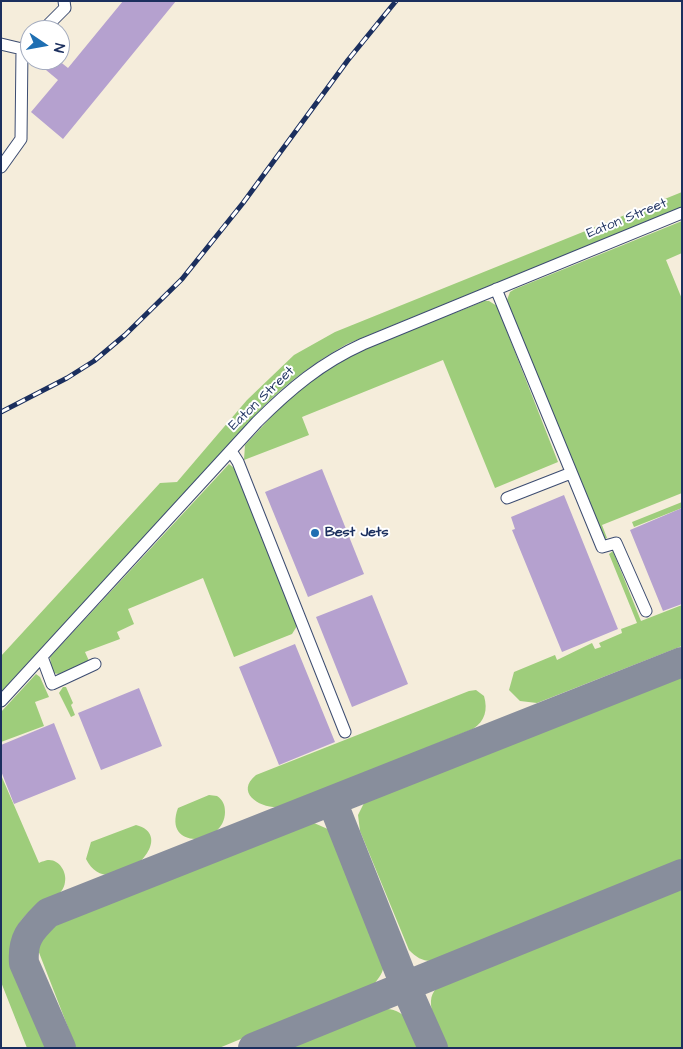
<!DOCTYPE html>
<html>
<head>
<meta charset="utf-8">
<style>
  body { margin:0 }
  #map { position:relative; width:683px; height:1049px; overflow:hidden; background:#f5eddb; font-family:"Architects Daughter",sans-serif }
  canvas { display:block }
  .frame { position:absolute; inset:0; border:2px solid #1b2f5e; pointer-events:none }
  .north { position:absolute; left:20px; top:20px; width:50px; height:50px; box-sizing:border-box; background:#fff; border:1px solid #a4acbf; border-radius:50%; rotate:102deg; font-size:14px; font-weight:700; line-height:20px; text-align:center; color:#1b2f5e }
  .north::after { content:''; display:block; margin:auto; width:18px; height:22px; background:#1f6fb2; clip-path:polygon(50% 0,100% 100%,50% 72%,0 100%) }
</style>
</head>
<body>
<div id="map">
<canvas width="683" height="1049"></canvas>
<div class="frame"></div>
<div class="north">N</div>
</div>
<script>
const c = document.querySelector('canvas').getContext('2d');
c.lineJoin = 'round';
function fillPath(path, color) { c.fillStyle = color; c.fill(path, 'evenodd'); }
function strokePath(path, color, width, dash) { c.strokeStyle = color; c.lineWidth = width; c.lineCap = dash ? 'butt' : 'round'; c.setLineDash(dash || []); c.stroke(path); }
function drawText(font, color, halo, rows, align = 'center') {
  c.font = font + ' "Architects Daughter",sans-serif'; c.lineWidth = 4; c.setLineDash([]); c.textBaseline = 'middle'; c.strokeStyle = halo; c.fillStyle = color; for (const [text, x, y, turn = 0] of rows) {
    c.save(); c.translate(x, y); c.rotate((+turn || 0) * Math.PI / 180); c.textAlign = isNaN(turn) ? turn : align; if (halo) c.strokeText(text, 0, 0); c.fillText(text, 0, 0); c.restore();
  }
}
fillPath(new Path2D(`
  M682,192v15l-335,137c-31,18 -57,36 -82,61l-264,287v-36l159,-173 17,-1 70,-82 47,-45 41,-23z
  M682,221v32l-16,7 16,39v194l-80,32 5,13 -4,2 -96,-240 3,-8 5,-3z
  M484,301h5l8,5 61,156 -63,26 -52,-128 -141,57 7,18 -65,25 1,-15c24,-25 46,-52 75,-71 50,-32 110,-50 164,-73z
  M229,464l5,4 63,158 -5,8 -58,23 -31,-79 -75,31 6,15 -17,8 3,7 -35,13 4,9 -30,13 -7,-1 -2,-16z
  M682,502v6l-48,19 -2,-5z
  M613,551l28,70 41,-16v41l-145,57 -17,-2 -11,-11 5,-18 41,-17 2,5 35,-17 3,6 6,-2 -2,-4 23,-10 -1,-4 16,-6 -28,-69z
  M682,673v188l-251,100c-9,0 -15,-4 -22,-11l-49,-119 -2,-16 6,-12z
  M36,674l4,3 9,20 -14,5 9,24 -43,16v-30z
  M63,687h3l7,16 -2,2 4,10 -4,2 -12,-24z
  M476,690l8,6c4,14 1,25 -11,33l-193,78c-19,2 -46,-14 -24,-32l213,-84z
  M1,775l38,88c2,-1 7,-3 10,-3 11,0 18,13 16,22 -2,15 -17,17 -28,24 -37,24 -23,59 -9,92 7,17 13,33 20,50h-21l-26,-66z
  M209,795l8,1c6,4 8,9 8,16 0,34 -63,39 -47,-4z
  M314,823l16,7 4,6 50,122c1,11 -3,18 -10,26l-155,64h-143l-38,-98c2,-12 5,-17 14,-24l255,-102z
  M136,825c47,12 -27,81 -50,34l5,-17z
  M682,889v159h-235c-6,-16 -26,-46 -10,-60z
  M386,1009c22,0 27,22 34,39h-130z`), '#9ecd7b');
strokePath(new Path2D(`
  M332,801l73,184 28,63
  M61,1048l-37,-85c-2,-25 7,-33 24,-50l634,-251
  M253,1048l429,-174`), '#888e9c', 30);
fillPath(new Path2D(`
  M123,1h53l-113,138 -32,-27 27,-32 -24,-20h24l10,8z
  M322,469l42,105 -56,23 -43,-105z
  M564,495l54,134 -56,23 -50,-122 3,-1 -4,-12z
  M682,508v96l-19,7 -33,-81z
  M372,595l36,89 -56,23 -36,-90z
  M295,644l40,98 -56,23 -40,-98z
  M139,688l23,58 -61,24 -23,-57z
  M54,723l22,56 -62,25 -13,-33v-26z`), '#b5a1cf');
const minor = new Path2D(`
  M43,30l22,-22 -1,-7
  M1,44l21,5
  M1,167l20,-28 1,-90 8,-7
  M496,289l106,258 14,-4 30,68
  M231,451l7,11 107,270
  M507,498l64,-25
  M42,657l10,27 43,-20
  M1,701l256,-279c33,-33 64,-59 106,-78l319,-131`);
strokePath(minor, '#3c4c71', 13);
strokePath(minor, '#fff', 11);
const rail = new Path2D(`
  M1,412l66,-34 27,-17 31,-26 57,-56 61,-76 105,-143 48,-59`);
strokePath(rail, '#1b2f5e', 5);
strokePath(rail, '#fff', 3, [9]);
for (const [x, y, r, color] of [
  [315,533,5,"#1f6fb2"]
]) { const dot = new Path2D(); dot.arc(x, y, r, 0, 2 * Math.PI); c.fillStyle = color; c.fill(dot); strokePath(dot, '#fff', 2); }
drawText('14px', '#1b2f5e', '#fff', [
  ["Eaton Street",627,219,-22],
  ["Eaton Street",262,399,-44]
]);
drawText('bold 14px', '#1b2f5e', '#fff', [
  ["Best Jets",325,533]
], 'left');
</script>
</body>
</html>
